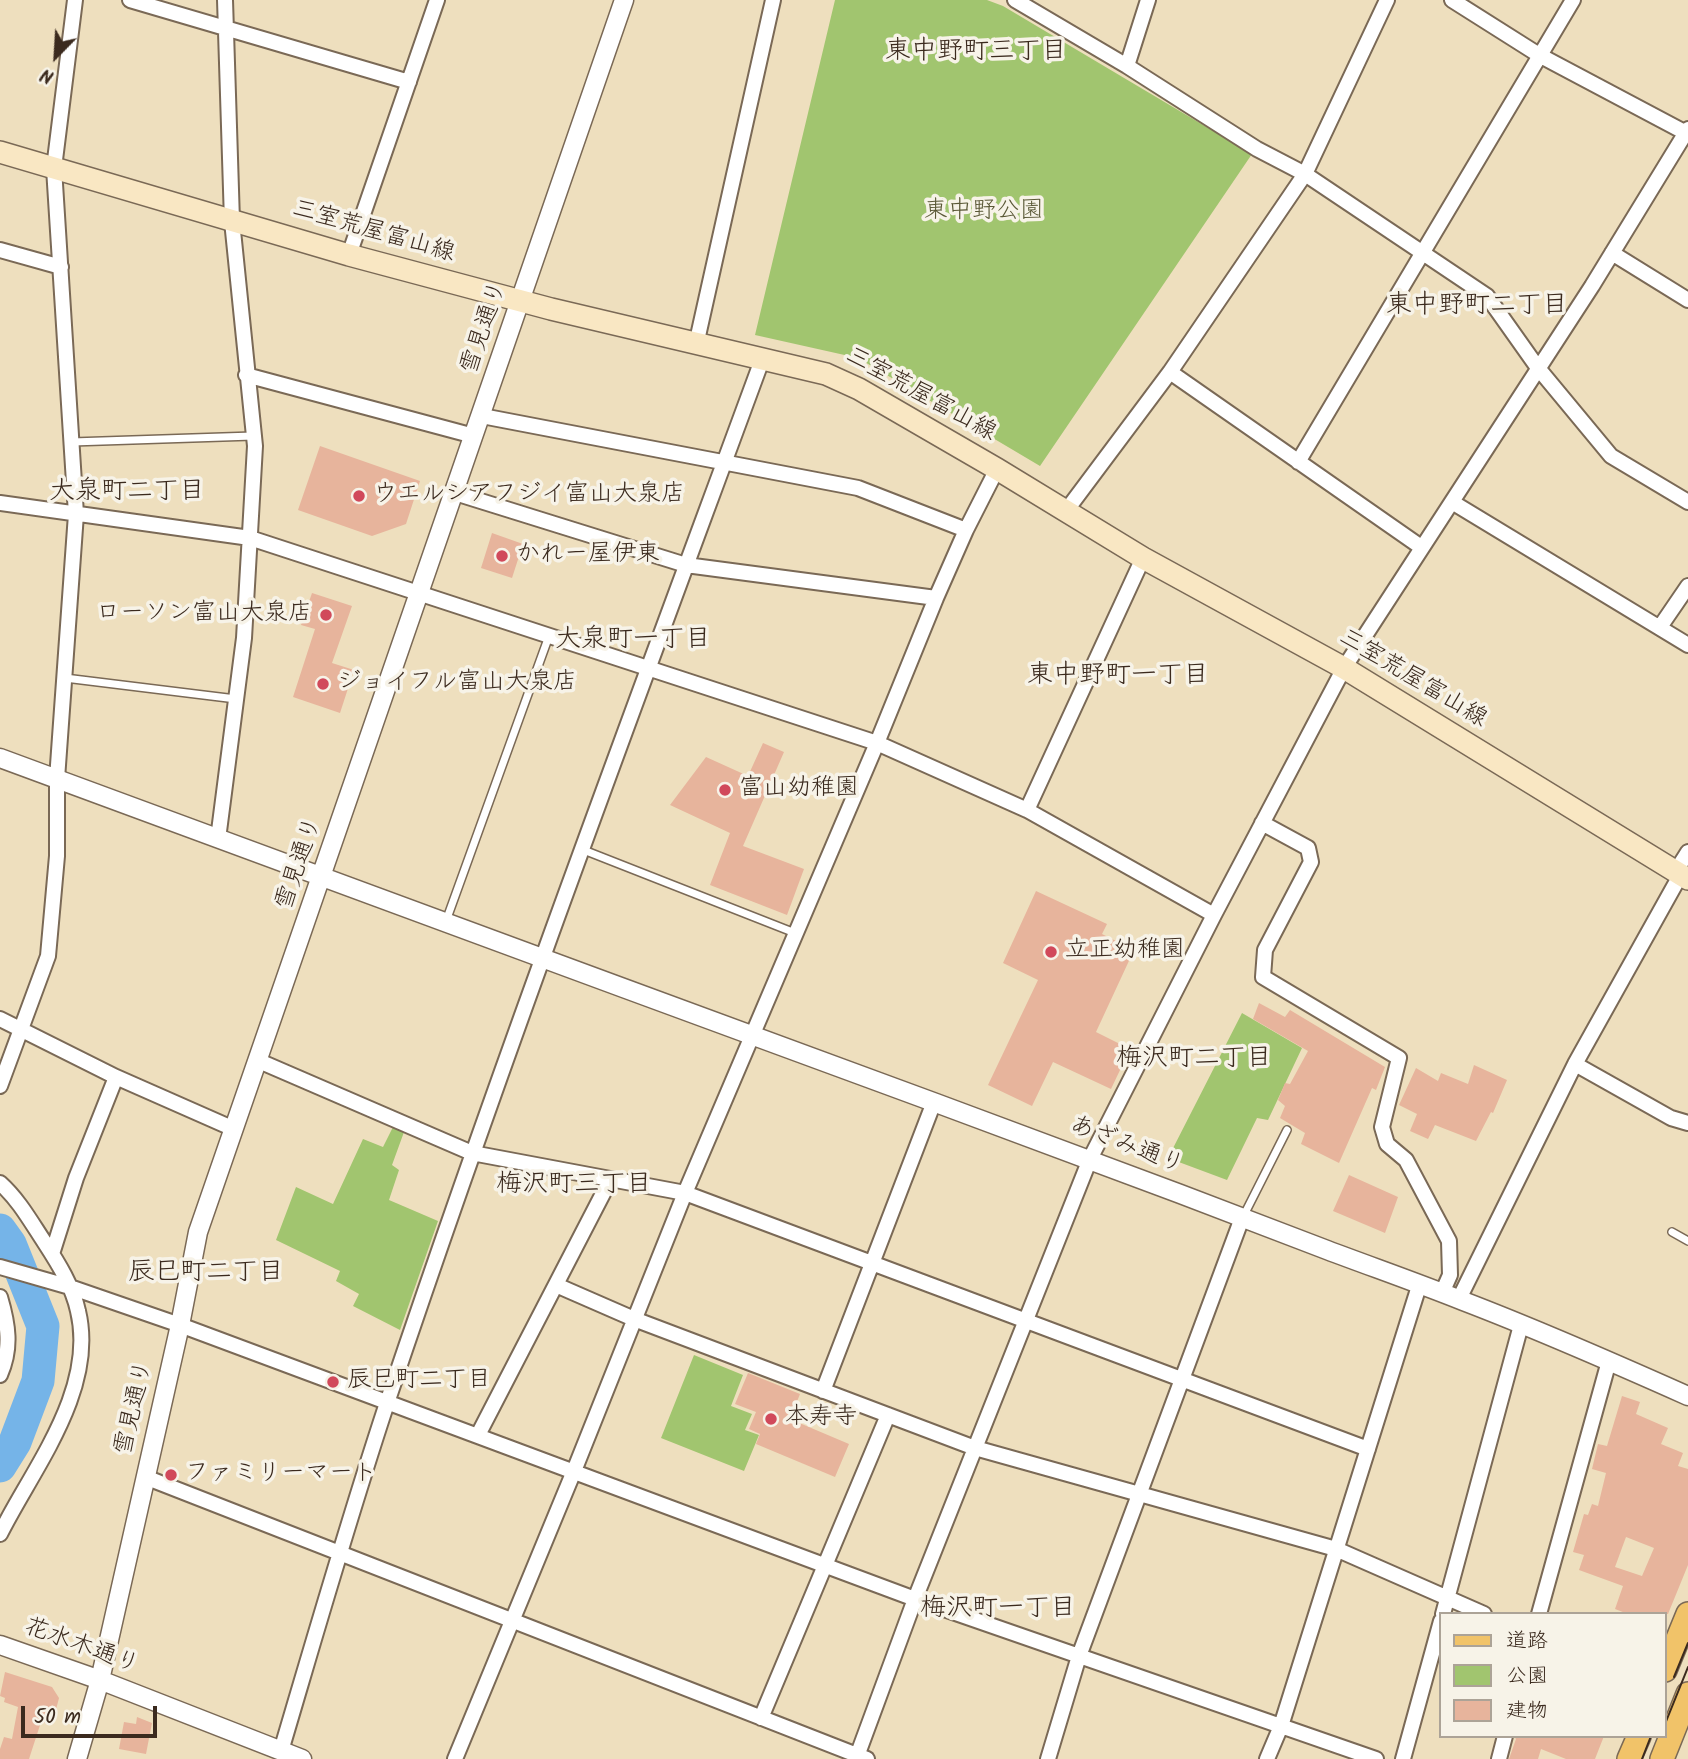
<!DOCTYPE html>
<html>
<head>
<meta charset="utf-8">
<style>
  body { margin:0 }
  #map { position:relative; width:1688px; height:1759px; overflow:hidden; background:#eedfbe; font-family:Kalam,"Klee One",sans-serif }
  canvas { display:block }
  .legend { position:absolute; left:1439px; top:1612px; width:228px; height:126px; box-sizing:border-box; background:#f7f3e8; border:2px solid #aca397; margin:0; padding:9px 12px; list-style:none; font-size:21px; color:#3b2a1e }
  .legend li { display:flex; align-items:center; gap:14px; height:35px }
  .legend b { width:35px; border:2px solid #aca397 }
  .north { position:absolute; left:21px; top:21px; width:70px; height:70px; -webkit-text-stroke:5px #f7f3e8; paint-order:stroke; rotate:204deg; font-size:19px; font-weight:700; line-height:28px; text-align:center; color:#3b2a1e }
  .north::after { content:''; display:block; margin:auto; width:24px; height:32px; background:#3b2a1e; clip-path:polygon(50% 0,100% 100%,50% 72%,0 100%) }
  .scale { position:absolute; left:21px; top:1706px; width:136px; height:32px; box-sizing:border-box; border:4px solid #3b2a1e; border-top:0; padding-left:9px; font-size:21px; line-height:24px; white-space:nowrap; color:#3b2a1e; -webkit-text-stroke:5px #f7f3e8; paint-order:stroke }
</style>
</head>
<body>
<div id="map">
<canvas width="1688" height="1759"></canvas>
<ul class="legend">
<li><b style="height:9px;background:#f1c369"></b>道路</li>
<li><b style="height:19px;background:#a1c56f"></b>公園</li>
<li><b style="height:19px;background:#e7b49c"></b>建物</li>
</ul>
<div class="north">N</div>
<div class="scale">50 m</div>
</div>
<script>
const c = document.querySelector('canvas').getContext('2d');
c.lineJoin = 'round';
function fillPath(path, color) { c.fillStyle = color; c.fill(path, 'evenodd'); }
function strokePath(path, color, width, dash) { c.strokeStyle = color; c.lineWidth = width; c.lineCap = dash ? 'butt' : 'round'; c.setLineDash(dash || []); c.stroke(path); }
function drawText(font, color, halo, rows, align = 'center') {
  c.font = font + ' Kalam,"Klee One",sans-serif'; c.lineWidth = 7; c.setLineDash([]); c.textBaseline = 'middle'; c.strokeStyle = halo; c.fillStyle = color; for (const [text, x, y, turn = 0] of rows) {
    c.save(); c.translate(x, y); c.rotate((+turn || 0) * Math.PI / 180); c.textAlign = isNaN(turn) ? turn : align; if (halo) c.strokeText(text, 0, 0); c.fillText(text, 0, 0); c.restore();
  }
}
fillPath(new Path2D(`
  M835,0h152l16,6 249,148 -212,312 -182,-108 -103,-23z
  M1242,1013l60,35 -34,72 -11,-2 -30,62 -59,-22z
  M393,1127l11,5 -12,33 7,5 -10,30 49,21 -38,109 -47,-24 6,-12 -23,-13 4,-10 -64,-31 20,-53 37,17 30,-65 20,8z
  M694,1355l49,20 -12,31 21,8 -7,16 14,5 -15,36 -83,-33z`), '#a1c56f');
strokePath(new Path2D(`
  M0,1230l10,14 33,82 -5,55 -23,61 -15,24`), '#75b4e8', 33);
fillPath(new Path2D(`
  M320,446l100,35 -14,43 -34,12 -74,-26z
  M492,533l31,11 -11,34 -31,-10z
  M312,593l40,13 -20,57 22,7 -14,43 -47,-16 22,-68 -14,-4z
  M763,743l21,9 -41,94 61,23 -17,46 -77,-30 20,-52 -60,-28 36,-48 42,19z
  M1036,891l71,33 -5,10 32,16 -38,82 34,17 -19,40 -58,-27 -21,44 -44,-21 50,-105 -35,-17z
  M1259,1003l26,14 5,-7 95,57 -9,23 -4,-2 -33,75 -38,-19 4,-11 -25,-15 5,-12 -7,-6 7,-17 5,1 18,-33 -55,-32z
  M1474,1065l33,15 -14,33 -2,-1 -15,29 -41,-16 -7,14 -18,-8 7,-17 -18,-9 17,-37 22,13 3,-8 27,11z
  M1349,1175l49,22 -13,36 -52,-22z
  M748,1373l52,21 -10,25 59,25 -14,33 -79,-33 4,-10 -11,-5 7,-17 -21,-8z
  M1622,1396l18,6 -4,12 32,14 -7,16 22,9 -5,13 10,3v96l-20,49h-40l-13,-5 8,-23 -44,-16 5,-15 -11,-3 11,-38 4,1 4,-11 6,2 8,-33 -14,-4 6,-25 9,2zM1626,1537l28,11 -12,28 -27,-9z
  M5,1672l47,15 7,11 -7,27 -11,-3 -12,37h-29v-10l4,-12 8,2 6,-32 -14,-5 1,-4 -5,-2z
  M137,1717l15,6 -6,31 -27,-5 5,-27 12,2z
  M1514,1736h90l-9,23h-29l-25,-10 -3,10h-29l7,-20z`), '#e7b49c');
const service = new Path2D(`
  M72,442l181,-6
  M65,678l171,21
  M581,849l214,84
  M446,921l103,-285
  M1243,1217l44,-87
  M1672,1232l16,9`);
const minor = new Path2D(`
  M130,0l279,82
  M1015,0l112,66 130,83 48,25 182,122 51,72 73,88 77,46
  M1452,0l87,55 149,79
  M1127,66l21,-66
  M0,250l61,17
  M1612,253l76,47
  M349,255l88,-255
  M696,345l77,-345
  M1170,372l251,175
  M246,375l228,61
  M482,416l376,72 108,42
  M1298,462l275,-462
  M455,493l231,72 250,33
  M1452,502l236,143
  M0,503l250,35 627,205 150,67 187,105
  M1066,511l104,-139 135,-198 82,-174
  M1660,627l28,-41
  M1027,810l116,-252
  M1262,823l46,25 3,14 -46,88 -2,27 136,81 -17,69 5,17 19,16 43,81 1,34 -8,18
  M218,839l26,-201 11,-192 -23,-225 -7,-221
  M1676,871l12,-19
  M0,1019l116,58 118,52
  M259,1061l213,92 213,40 683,256
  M1575,1064l96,54 17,5
  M0,1086l48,-130 9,-100v-77l19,-265 -22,-346 21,-168
  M0,1183c19,17 31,39 45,60 13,20 28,44 33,68 19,79 -45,157 -78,223
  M52,1254l24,-76 40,-101
  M0,1267l70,20 110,38 735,274 461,160
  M556,1285l78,34 341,129 361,101 148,65
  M0,1297c8,27 12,51 0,78
  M1459,1299l116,-235 106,-190
  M823,1391l111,-289
  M478,1435l132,-255
  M145,1477l722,282
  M1443,1614l78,-289
  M1539,1614l70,-253
  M761,1718l127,-303
  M281,1751c35,-118 69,-237 108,-354 117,-348 246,-692 373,-1037
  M455,1759l119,-288 111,-278 192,-450 59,-145 30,-68 31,-61
  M856,1759l59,-160 175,-440 124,-244 130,-247 248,-382 96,-157
  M1048,1759l31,-103 163,-438
  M1267,1759l14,-33 138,-440
  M1403,1759l38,-138
  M1499,1759l6,-23`);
const tertiary = new Path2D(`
  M0,758c312,116 624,230 936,345 131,48 261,97 391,147 45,17 91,33 136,51 76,29 151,62 225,95
  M0,1645l100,35 202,79
  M77,1759l23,-79 80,-355 18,-93 426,-1232`);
const secondary = new Path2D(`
  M0,152l349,103 202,54 275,65 33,15 138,80 146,89 201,110 344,211`);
const primary = new Path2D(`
  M1665,1670l23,-56
  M1629,1759l10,-23
  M1662,1759l26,-65`);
strokePath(service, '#7a6956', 10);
strokePath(minor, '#7a6956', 18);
strokePath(tertiary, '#7a6956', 21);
strokePath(secondary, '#7a6956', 24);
strokePath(primary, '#7a6956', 26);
strokePath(service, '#fff', 7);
strokePath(minor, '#fff', 14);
strokePath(tertiary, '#fff', 18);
strokePath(secondary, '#f9e7c3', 21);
strokePath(primary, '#f1c369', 23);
strokePath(new Path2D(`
  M1674,1677l14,-34
  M1665,1724l23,-57
  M1642,1759l9,-23`), '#3b2a1e', 2);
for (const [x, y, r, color] of [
  [359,496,7,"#d1495b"],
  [502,556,7,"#d1495b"],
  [326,615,7,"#d1495b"],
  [323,684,7,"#d1495b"],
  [725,790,7,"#d1495b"],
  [1051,952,7,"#d1495b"],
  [333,1382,7,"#d1495b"],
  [771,1419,7,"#d1495b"],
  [171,1475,7,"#d1495b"]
]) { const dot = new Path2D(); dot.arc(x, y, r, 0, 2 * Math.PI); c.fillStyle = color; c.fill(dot); strokePath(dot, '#f7f3e8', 2.5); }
drawText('24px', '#5a5836', '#f7f3e8', [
  ["東中野公園",984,213]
]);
drawText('24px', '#3b2a1e', '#f7f3e8', [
  ["三室荒屋富山線",373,233,16],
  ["雪見通り",486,328,-71],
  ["三室荒屋富山線",920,396,29],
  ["三室荒屋富山線",1412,680,31],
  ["雪見通り",301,864,-71],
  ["あざみ通り",1126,1147,21],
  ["雪見通り",136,1408,-77],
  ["花水木通り",81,1648,20]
]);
drawText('24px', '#3b2a1e', '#f7f3e8', [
  ["ウエルシアフジイ富山大泉店",373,496],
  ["かれー屋伊東",516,556],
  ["ローソン富山大泉店",312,615,"right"],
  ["ジョイフル富山大泉店",337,684],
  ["富山幼稚園",739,790],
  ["立正幼稚園",1065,952],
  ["辰巳町二丁目",347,1382],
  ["本寿寺",785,1419],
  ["ファミリーマート",185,1475]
], 'left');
drawText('26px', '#3b2a1e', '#f7f3e8', [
  ["東中野町三丁目",976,54],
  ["東中野町二丁目",1477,308],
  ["大泉町二丁目",127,494],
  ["大泉町一丁目",633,642],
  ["東中野町一丁目",1118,678],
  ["梅沢町二丁目",1194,1061],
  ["梅沢町三丁目",574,1187],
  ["辰巳町二丁目",206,1275],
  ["梅沢町一丁目",998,1611]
]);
</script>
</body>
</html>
